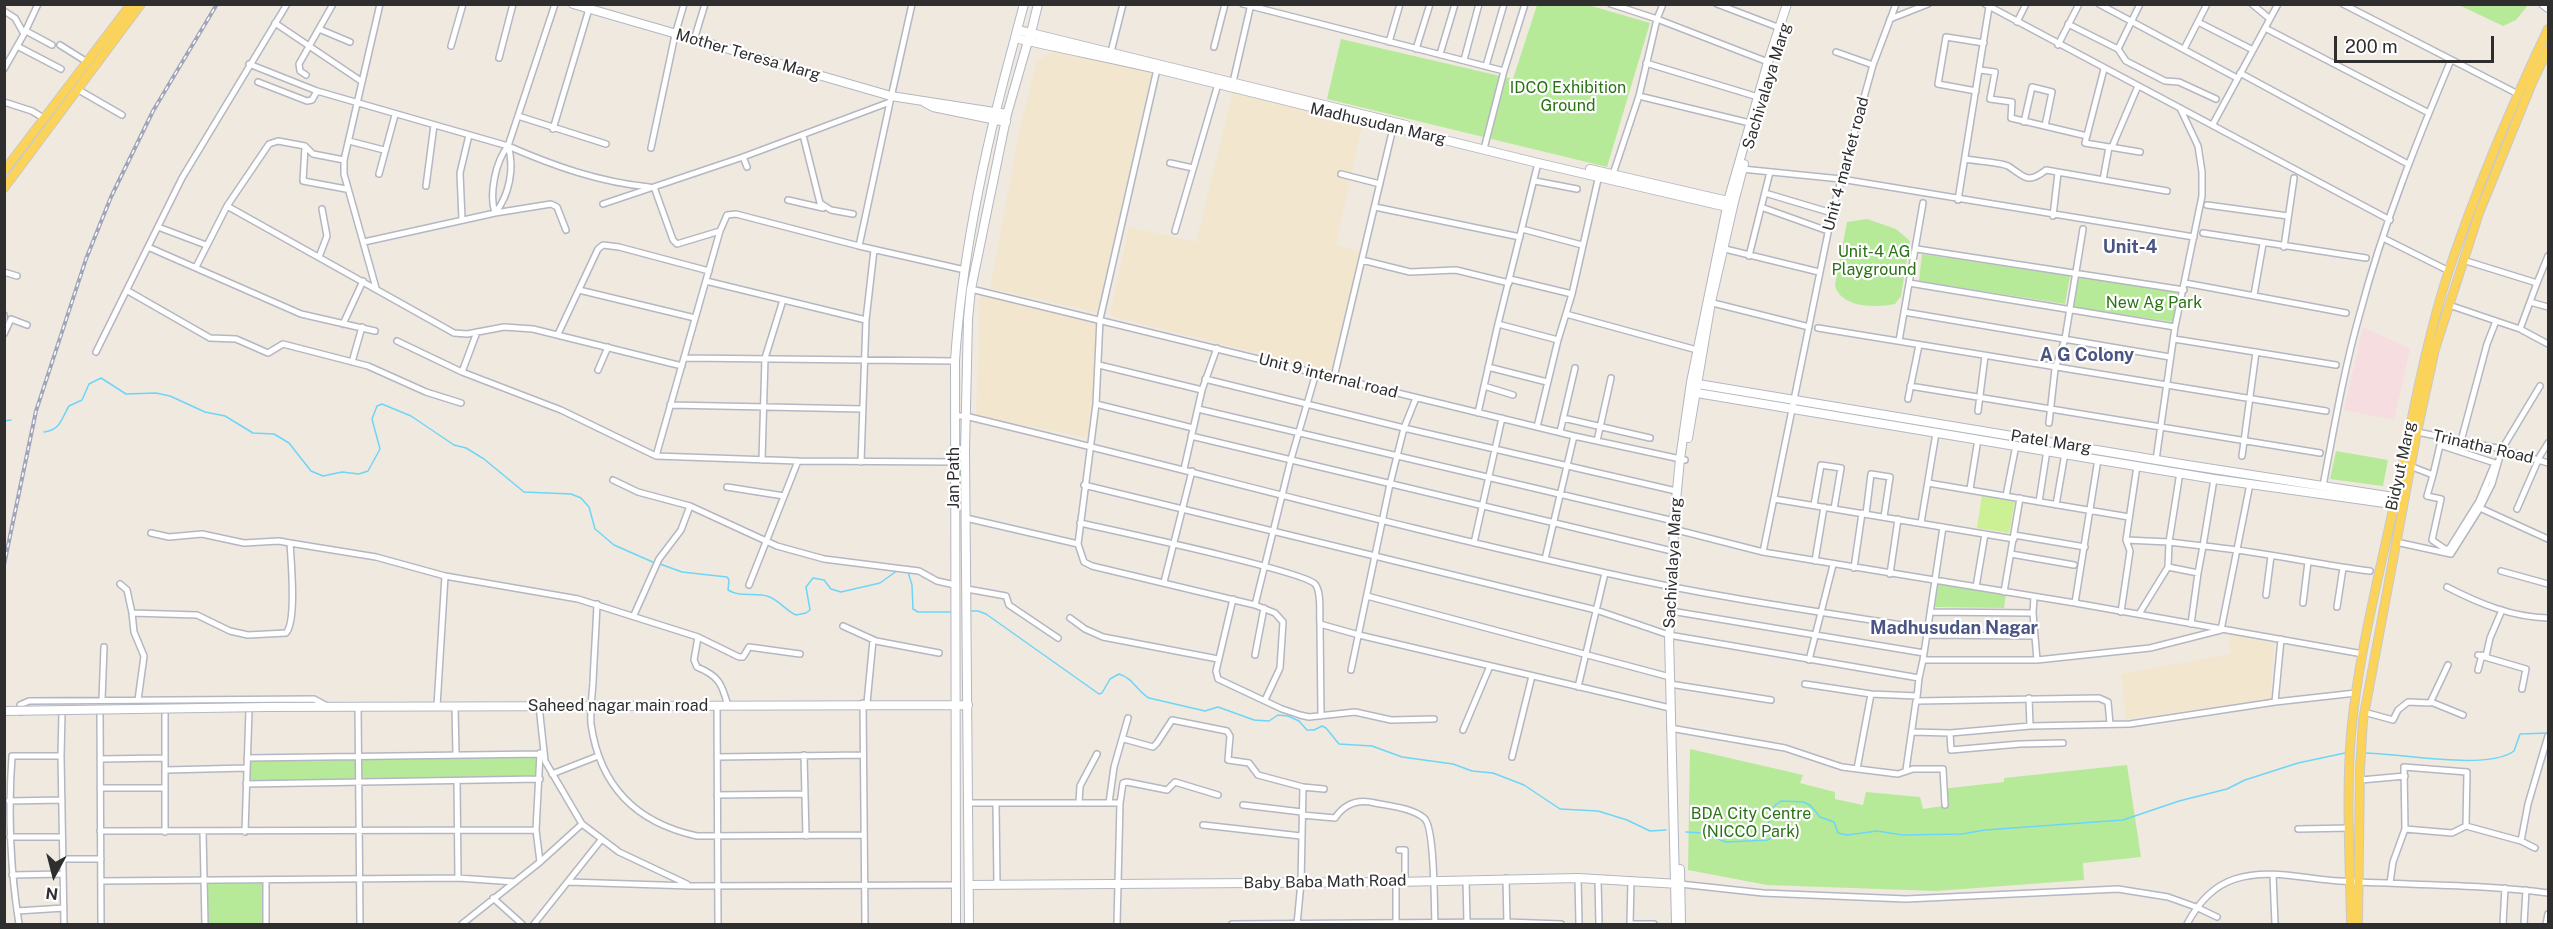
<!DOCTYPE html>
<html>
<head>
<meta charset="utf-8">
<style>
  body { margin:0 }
  #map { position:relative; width:2553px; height:929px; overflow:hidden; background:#f0e9e0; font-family:"Public Sans",sans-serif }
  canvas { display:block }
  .frame { position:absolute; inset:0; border:6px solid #2e2e2e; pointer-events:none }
  .north { position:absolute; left:24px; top:845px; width:60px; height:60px; -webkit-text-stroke:4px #fff; paint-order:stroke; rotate:187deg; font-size:16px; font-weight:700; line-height:24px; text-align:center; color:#2e2e2e }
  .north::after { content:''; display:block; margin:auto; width:21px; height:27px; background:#2e2e2e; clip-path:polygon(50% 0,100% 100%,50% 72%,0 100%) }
  .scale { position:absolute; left:2334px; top:36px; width:160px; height:27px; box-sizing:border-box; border:3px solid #2e2e2e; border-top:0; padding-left:8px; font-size:18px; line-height:21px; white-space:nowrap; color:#2e2e2e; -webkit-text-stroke:4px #fff; paint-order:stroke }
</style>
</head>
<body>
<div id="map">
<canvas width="2553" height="929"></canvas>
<div class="frame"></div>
<div class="north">N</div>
<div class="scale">200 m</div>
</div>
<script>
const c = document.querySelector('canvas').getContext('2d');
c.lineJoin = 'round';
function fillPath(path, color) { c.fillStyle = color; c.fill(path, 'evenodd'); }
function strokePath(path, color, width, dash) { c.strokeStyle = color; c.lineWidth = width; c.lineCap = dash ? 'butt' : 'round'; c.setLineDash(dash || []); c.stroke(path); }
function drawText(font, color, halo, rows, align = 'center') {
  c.font = font + ' "Public Sans",sans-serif'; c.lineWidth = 4.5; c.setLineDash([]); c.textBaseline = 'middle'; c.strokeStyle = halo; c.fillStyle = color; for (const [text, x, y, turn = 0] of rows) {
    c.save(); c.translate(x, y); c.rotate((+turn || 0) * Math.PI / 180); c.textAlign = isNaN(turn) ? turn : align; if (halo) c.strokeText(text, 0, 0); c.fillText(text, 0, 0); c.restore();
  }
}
fillPath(new Path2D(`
  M1053,51l99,19 -54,243 -108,-25 30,-161 17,-66z
  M1233,92l130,31 -27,121 28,9 -26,120 -221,-55 -7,-4 19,-87 67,15z
  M980,294l119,26 -9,118 -114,-22z
  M2230,634l44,9 -4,56 -144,20 -5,-45 109,-20z`), '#f2e6cf');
fillPath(new Path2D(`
  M2363,327l47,22 -16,71 -50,-10z`), '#f6dddf');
fillPath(new Path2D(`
  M1537,5h51l62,18 -43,144 -280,-68 14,-60 172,40z
  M2459,5h69l-12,15 -13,6z
  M1867,219l29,10 14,12 -9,55 -6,8c-19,4 -55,4 -60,-19l12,-63z
  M1922,254l148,22 -5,28 -146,-23z
  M2078,275l101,15 -6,32 -99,-15z
  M2336,451l52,9 -5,26 -53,-7z
  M1938,584l68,10 -2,14 -69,-1z
  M1690,749l113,26 -3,8 35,9v7l28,6 3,-13 54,5 3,12 20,-3 -2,-17 63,-7v-4l123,-13 14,92 -58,6 1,17 -148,11 -169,-6 -79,-15z
  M540,751v28l-294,5 1,-26z
  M266,883l-1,41h-58v-40z`), '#b6ea99');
fillPath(new Path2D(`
  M1982,495l33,6 -6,32 -32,-5z`), '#cbf194');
strokePath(new Path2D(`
  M4,421l7,-1
  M44,432c17,-2 17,-13 25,-26l13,-6 7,-16 12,-6 25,16 30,-1 14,3 35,16 20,4 28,17 21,1 15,9 22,28 12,5 19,-4 17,2 9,-3 12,-22 -8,-30 5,-13 5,-2 29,12 43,29 12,3 18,11 40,33 47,2 10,4 8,9 6,22 6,5 13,11 41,18
  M660,564l22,8 45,5 2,3 -1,10c13,8 26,2 39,6 11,3 18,14 29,19l10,-2 4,-3 -4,-23 7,-9 11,2 7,9 10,3 39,-9 18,-13
  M908,572l4,13 1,24 5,3h35
  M970,611h8l8,3 113,80 3,-1 8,-14 9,-5c14,4 18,17 30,24l56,13 13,-4 36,13 15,1 9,-6 10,1 11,5 8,9h7l8,-4 4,2 13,16 33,2 30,11 51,7 19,7 21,2 31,12 36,24 38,2 29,9 23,11 16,-1
  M2364,753c35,0 123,18 150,-2l6,-17 28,-1
  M1686,832l16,1 24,9 42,-2 3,-2 -4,-9 6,-22 8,-6 23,1 7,4 9,11 14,5 4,11 9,2 30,-4 26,4 59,-1 23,-4 138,-10 56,-19 48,-12 18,-9 53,-17 47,-10`), '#6dd5f8', 1.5);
const street = new Path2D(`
  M1243,4l261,67 21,-67
  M1611,4l46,15 111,43
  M1717,4l63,24
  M1985,4l405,216
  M2099,4l138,74
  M2252,4l18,15
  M2343,4l175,90
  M4,11l11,7 9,16 -20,35
  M1890,19l38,-15
  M2017,22l9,-18
  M275,23l86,58
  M2200,23l53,27
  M2068,24l50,25 8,12 39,20 14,1 37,17
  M2265,28l164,85
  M319,29l31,13
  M26,31l26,14
  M24,34l14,-30
  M694,40l11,-36
  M1389,42l11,-38
  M60,45l27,17
  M2058,45l21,-41
  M17,46l44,23
  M451,46l12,-42
  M1214,47l11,-43
  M1416,49l14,-45
  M2118,49l22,-45
  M2184,49l23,-45
  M1111,52l12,-48
  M1836,52l37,13
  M1440,54l15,-50
  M499,58l14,-54
  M1464,60l15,-56
  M1646,63l112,34
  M249,64l68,27 191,55 47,-142
  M1486,66l18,-62
  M1157,69l-57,250 -4,85 -18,140 6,18 8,4 163,39 36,-146 25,-86
  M1980,70l15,2 -5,27 22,3 -1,16 76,18
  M2240,73l168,91
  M306,75l-6,-4 -1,-7 34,-60
  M258,82l49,19 5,-1 5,-9
  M1233,82l18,-78
  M77,89l45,26
  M1976,91l-38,-7 8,-47 38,6
  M1639,96l115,28
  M4,102l28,9 13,8
  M518,116l88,28
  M2024,122l8,-35 20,5 -7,34
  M2213,124l65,-120
  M553,129l36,-120
  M803,135l17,68 11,7 22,4
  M349,141l35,9
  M1485,145l19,-74
  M508,146c-13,16 -19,49 -13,67l56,-9 6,3 9,23
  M508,146c46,20 91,36 141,41
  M305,147l-2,34 43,8
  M2110,147l30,5
  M2112,147l26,-61
  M651,148l24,-113 9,-31
  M743,157l4,10
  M1965,159c10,2 35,3 43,7 16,10 19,19 38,4l121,21
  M1170,163l23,5
  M1742,169l99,10 353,58
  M379,174l16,-59
  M1341,174l39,10
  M1613,174l26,-78 18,-77 6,-15
  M2103,180l6,-33 -24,-4 19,-74
  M1535,181l42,8
  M426,186l8,-61
  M654,187l19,53 4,4 43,-13
  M1765,193l67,20
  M788,200l35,8
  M1958,200l31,-193
  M603,204l140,-47 147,-55 22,-98
  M2207,205l81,11
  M227,206l227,127 13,1 37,-7 29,2 149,37
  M1375,207l145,30
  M1761,207l67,24
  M2053,216l5,-43
  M462,219l-2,-46 9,-38
  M158,227l48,18
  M1522,229l60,16
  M1175,231l43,-147
  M2203,233l163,25
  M2383,238l66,33
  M364,242l131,-29c14,-17 20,-45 13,-67
  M859,246l31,-144
  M148,247l153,67 74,17
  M2284,247l10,-69
  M1721,248l98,24
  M1917,249l267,41
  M1749,256l21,-84
  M319,257l8,-21 -5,-27
  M1362,260l48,12 46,-2 53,13
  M2463,260l74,23 -17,46
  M196,267l31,-61 42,-62 9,-3 27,5 8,8 31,6
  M4,272l13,4
  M1510,279l62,15
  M706,281l160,39
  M1909,283l266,44
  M2185,283l161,30
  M2537,283l11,-27
  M376,288l-32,-114v-14l36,-156
  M971,289l603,147 111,24
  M579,290l116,28
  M128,291l82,47 26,1 32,14 15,-9 85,22 58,26 35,11
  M2254,295l9,-51
  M1709,302l100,25
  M2530,302l18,5
  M2449,305l47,16 -9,23 -26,97
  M1904,312l266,45
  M1566,314l131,36
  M4,315v6
  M2496,321l24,8 28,15
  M343,324l20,-43
  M1498,324l60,16
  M1818,328l508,83
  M4,334l7,-15 16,6
  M558,334l40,-85 5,-4 16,2 90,24
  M2174,339l162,26
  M397,341l65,31 99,38 95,46 142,5 156,1
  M1899,341l24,-138
  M96,352l86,-174 105,-174
  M685,358l270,3
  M352,362l10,-35
  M1099,365l103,25
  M1488,367l59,15
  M598,370l10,-23
  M462,372l15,-40
  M1334,377l59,-249
  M1205,379l199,49 272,63
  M1484,386l29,9
  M1910,386l410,67
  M1908,399l11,-54
  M1096,404l97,24
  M670,405l193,4
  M1198,409l476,112
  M1978,411l7,-55
  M1478,413l20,-89 40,-161
  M954,416h11c214,51 426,110 641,157 106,24 215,39 322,56
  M1563,418l87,20
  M2049,423l6,-54 10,-30 18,-110
  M1537,427l21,-87 14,-46 27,-119
  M1560,432l15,-64
  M2417,432l85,17 46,14
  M1191,436l481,115
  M1597,441l14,-63
  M656,456l64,-225 7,-16 9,-1 123,32 106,24
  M2242,456l14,-104
  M762,460l3,-102 18,-58
  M2156,460l19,-133 27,-131v-24l-4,-26 -18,-38
  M861,462l5,-142 8,-70
  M2410,466l23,9 -6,21 14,3 -9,41 13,9h4l30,-48 16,-38 -55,-18 -7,30
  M1184,469l18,-79 15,-42
  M2180,472l-11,70 34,4 11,-67
  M613,480l25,12 52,14 87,40 47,13 95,12 18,10 18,4
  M1928,483l201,34
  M1084,485l512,125 73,25 250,43 4,-18
  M2323,486c11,-58 21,-117 37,-173 23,-87 56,-170 91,-253
  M727,487l57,9
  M1970,489l8,-50
  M2006,496l10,-51
  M1774,499l240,40
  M2039,502l8,-52
  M1814,505l7,-40 20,3 -7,41
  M2056,505l9,-52
  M2480,508l68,31
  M2517,509l23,-53 8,-13
  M1866,514l5,-40 19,3 -6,40
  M966,518l112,26
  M1080,523c31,7 224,48 235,61 7,8 4,30 5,40l39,11 311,73
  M1921,523l15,-90
  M1943,527l-20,133h114l113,-12 71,-18 29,-146
  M1677,530l86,22 312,51 288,51
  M151,533l18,4 33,-3 42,9 35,-2 11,2
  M2014,535l71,12
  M2126,540l43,2 -1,25 30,6 5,-27c56,5 111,18 167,25
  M2396,542l55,12 29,-46 12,-24 10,-35 38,-63
  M1474,543l28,-125
  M1763,552l69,-339 41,-148 23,-61
  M2011,554l63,11
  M1545,559l29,-123
  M1815,561l9,-54
  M1854,568l8,-55
  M2501,571l47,13
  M1890,574l8,-55
  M1164,582l28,-111
  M120,584l7,6 5,23
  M749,585l49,-124
  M1976,587l9,-53
  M2447,587c33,17 65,30 101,31
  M967,589l39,7 3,9 49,33
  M2004,592l16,-94
  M2266,595l5,-39
  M1367,596l303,81
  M2034,597l-1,16 4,47
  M1233,599l-17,72 2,8 64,30 18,6 9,2 46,-5 36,8 43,-1
  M2075,603l23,-144
  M2303,603l5,-41
  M597,604c-1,26 -3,53 -4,79 -1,13 -3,28 -2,41 9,63 46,99 106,112l167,-1
  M1255,605l20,8 8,9 -3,46 -15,32
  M2337,607l6,-39
  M1677,612l247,41
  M1931,612l102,1
  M2121,612l9,-61 -4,-11 11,-74
  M2139,614l29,-47
  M634,615l25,-56 22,-29 9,-24
  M1070,618l15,11 18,8 115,22
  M1320,624l1,92
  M2191,624l7,-51
  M843,626l33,15 63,12
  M1927,635l108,1
  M698,637l41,20h4l6,-10 51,7
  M2281,639l-6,63 81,-9
  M1255,655l9,-47
  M2478,655l48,14 -4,20
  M2486,656l4,-18 12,-28
  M1809,660l24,-95
  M1351,670l39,-186 14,-56 12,-30
  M2478,670l4,-15
  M1670,684l101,16
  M1805,684l66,10 46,2
  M1578,687l27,-114
  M1917,697l2,-19
  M2029,698l1,28
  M102,700l2,-53
  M138,700l6,-44 -10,-24 -2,-19 65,2 33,16 18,4 38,-2c11,-12 5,-72 4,-90l86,14 69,19 133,23 120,38 -4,23 3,7c22,9 25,17 31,39
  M2431,702l32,13
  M863,703l2,221
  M867,703l6,-63
  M358,706l2,218
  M437,706l8,-130
  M455,706l1,49
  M539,706l6,55 37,63 37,28 68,32
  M717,706l1,218
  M21,712l-1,-7 9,-4 285,-2 13,7
  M2364,712l29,8 5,-10 10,-8 22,1 18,-38
  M62,713l-1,43 3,168
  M100,713l1,211
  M1670,728l115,20 57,19 56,7 15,-5h30l2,36
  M1463,730l27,-64
  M1912,732l38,1 80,-7 100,-2 145,-22
  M1950,733l1,17 69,-6 43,-1
  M1124,739l29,8 4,-4 15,-23 55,11 3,5 -2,24 21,3 9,12 45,12
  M804,755l2,81
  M717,757l146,-2
  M1512,757l20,-81
  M247,758l293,-4
  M100,759l65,-1
  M1857,769l14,-75
  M166,770l81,-2
  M1906,770l10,-69 183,-3 9,4 2,22
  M552,774l46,-18
  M2361,780l44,-4
  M457,781l1,97
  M246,784l294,-5
  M100,788h65
  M717,795l88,-1
  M9,801l53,-1
  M969,803h27
  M1079,803l1,-17 17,-32
  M1109,803l5,-36 14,-49
  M1120,803l3,-20 4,-1 40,8 8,-8 43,13
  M1243,805l59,7
  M1302,815l33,3c10,-15 24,-19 40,-15 15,3 37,5 49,15 11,8 10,88 11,105
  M1203,825l98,11
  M2298,829l52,-1
  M2405,829l47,4 14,-7
  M100,831l436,-1
  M165,832v-120
  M203,832l2,92
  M245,832l4,-122
  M10,837h52
  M2535,848l-14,-7 7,-37 20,-68
  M1399,850h6v32
  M63,859h38
  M540,862l-4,-32 4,-77
  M12,875l51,-1
  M2273,875l2,49
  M1506,878l1,46
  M1578,878l1,46
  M1466,880l1,42
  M1598,880l1,44
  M1631,880l-1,44h24
  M101,881l357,-3 57,4
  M568,882l123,4 266,-1
  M2390,883l3,-21 12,-33 -1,-62 63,5 -1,54 55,15
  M1680,884l83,9 143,6 212,-10 50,8 28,10 21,10
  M997,885l-1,-82h124l-3,121
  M493,898l29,26
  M17,911l47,-3
  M19,924c-9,-56 -11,-111 -7,-168h49
  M266,924v-43
  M462,924l78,-62 42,-38
  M534,924l67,-84
  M1232,924l275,-2 54,2
  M1297,924l4,-41 2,-96 21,2
  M1396,924v-42
  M2187,924c10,-19 26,-38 48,-45 33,-11 71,0 104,2 70,4 140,3 209,12
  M2503,924l2,-36
  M2524,924l2,-34
  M2546,924l2,-10`);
const secondary = new Path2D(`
  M573,4l318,92 116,18
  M1038,4l-7,29 375,92
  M2543,4l5,4
  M1017,30l7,-26
  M924,102l9,5 73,15
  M1590,169l138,32 40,-139 19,-58
  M1734,202l10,-38
  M1692,383l489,81 219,34
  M1691,392l523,87 185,26
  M1688,438l23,-136 23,-100 -6,-1 -1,6 5,1
  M268,707l700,-2
  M1680,869l1,55
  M969,885l427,-3 182,-4 101,6
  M956,924l-1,-563c7,-109 31,-218 60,-323
  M969,924l-4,-473 3,-132 3,-30 36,-175 21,-73 3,-8 -14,-3 -2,8c47,11 95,20 142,31l381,94 189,44 -36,175 -11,77 -6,62 -2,89 -3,25 7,289`);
const primary = new Path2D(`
  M4,171l127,-167
  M4,188l137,-184
  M2351,924c-1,-63 -5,-127 0,-190 7,-77 27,-154 43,-229 17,-79 30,-158 55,-235 28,-83 62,-163 99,-241
  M2358,924l2,-155 3,-49 54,-288 18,-83 44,-136 53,-130 16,-34`);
strokePath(street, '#b4b7c2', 8);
strokePath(secondary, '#b4b7c2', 10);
strokePath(primary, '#c9c9c9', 10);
strokePath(street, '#fff', 5);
strokePath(secondary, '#fff', 8);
strokePath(primary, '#fcd359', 8);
const rail = new Path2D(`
  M4,565l32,-154 50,-152 25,-62 42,-86 64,-107`);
strokePath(rail, '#a1a5b9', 4);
strokePath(rail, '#fff', 1.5, [4.5]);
const secondaryBridge = new Path2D(`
  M4,711l264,-4`);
strokePath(secondaryBridge, '#b4b7c2', 10, []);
strokePath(secondaryBridge, '#fff', 8);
drawText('16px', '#2e2e2e', '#fff', [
  ["Mother Teresa Marg",748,55,16],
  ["Sachivalaya Marg",1767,86,-73],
  ["Madhusudan Marg",1378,124,13],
  ["Unit 4 market road",1846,164,-75],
  ["Unit 9 internal road",1328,376,14],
  ["Patel Marg",2051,442,9],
  ["Trinatha Road",2483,447,13],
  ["Bidyut Marg",2401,466,-78],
  ["Jan Path",954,478,-90],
  ["Sachivalaya Marg",1673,563,-87],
  ["Saheed nagar main road",618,706],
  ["Baby Baba Math Road",1325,882,-1]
]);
drawText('16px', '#2a7315', '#fff', [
  ["IDCO Exhibition",1568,88],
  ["Ground",1568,106],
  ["Unit-4 AG",1874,252],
  ["Playground",1874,270],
  ["New Ag Park",2154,303],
  ["BDA City Centre",1751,814],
  ["(NICCO Park)",1751,832]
]);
drawText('bold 18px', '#4a5583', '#fff', [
  ["Unit-4",2130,247],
  ["A G Colony",2087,355],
  ["Madhusudan Nagar",1954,628]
]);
</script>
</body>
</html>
